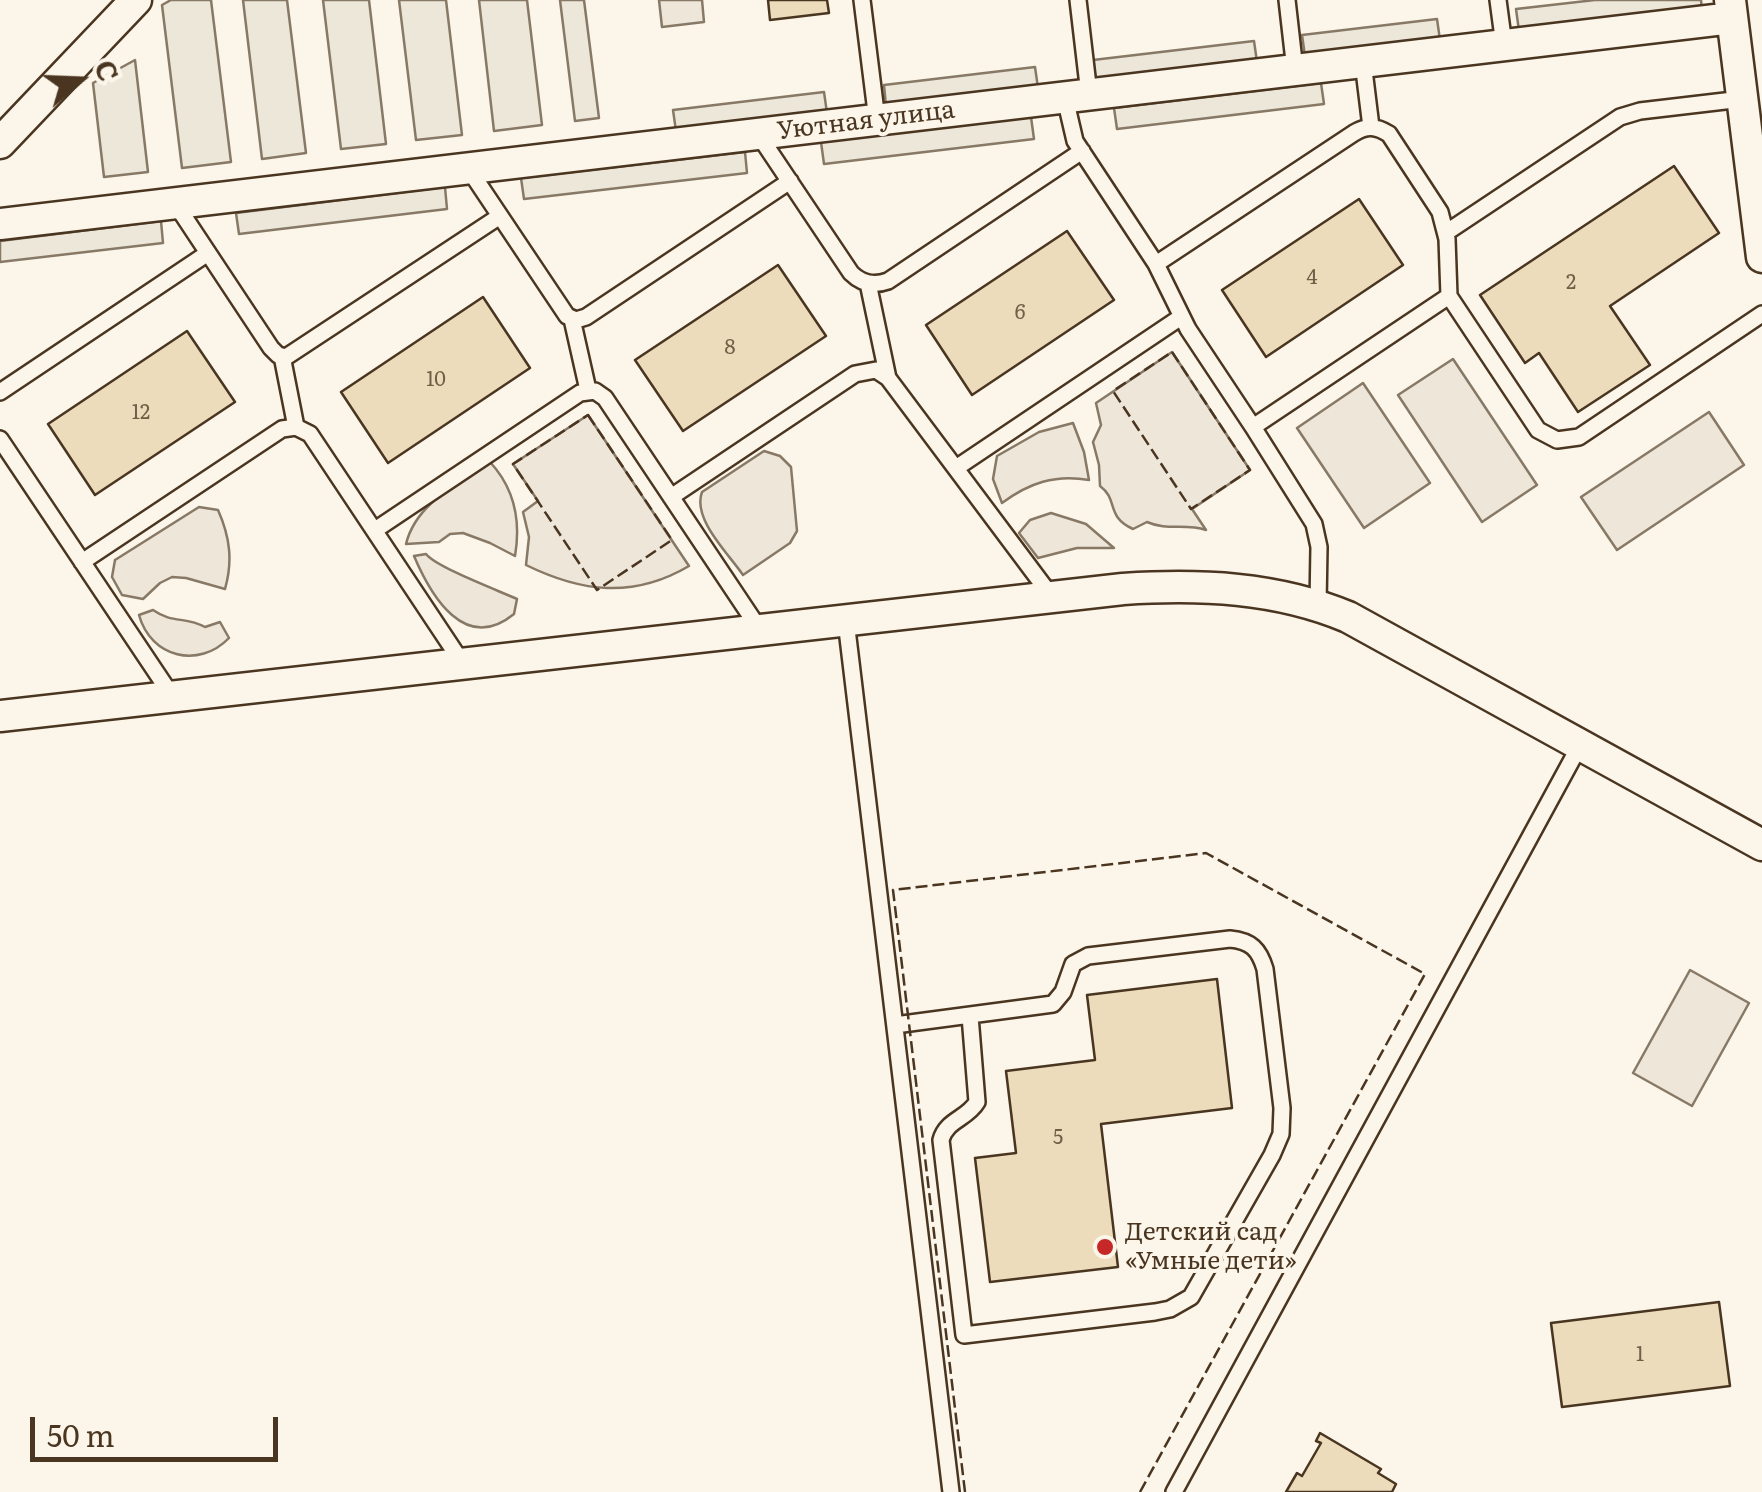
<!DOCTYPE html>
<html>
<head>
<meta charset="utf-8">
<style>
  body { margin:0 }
  #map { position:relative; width:1762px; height:1492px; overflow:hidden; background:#fbf6e9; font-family:Literata,serif }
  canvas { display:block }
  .north { position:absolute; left:30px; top:30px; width:100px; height:100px; -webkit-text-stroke:8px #fbf6e9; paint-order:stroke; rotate:71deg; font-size:28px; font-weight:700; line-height:40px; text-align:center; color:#4a3520 }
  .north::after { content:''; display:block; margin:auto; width:35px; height:45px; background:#4a3520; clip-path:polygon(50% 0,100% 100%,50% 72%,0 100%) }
  .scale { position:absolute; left:30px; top:1417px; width:248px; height:45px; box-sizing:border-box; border:5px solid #4a3520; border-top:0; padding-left:12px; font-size:30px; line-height:35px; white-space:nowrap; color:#4a3520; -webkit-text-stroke:8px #fbf6e9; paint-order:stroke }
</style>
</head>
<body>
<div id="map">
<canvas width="1762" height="1492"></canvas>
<div class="north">С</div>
<div class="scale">50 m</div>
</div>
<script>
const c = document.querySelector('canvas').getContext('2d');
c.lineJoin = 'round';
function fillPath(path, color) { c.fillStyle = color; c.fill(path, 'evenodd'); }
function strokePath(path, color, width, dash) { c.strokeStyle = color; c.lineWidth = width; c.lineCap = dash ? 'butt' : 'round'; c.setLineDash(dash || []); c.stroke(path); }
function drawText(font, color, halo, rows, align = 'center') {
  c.font = font + ' Literata,serif'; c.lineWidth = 8; c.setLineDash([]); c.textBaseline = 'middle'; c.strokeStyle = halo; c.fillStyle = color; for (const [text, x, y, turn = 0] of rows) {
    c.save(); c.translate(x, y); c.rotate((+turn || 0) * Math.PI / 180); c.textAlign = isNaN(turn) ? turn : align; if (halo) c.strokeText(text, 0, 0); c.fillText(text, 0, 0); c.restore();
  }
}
const green = new Path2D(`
  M659,0h43l2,22 -42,5z
  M1172,352l78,118 -58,39 14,21c-20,-7 -39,1 -59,-8l-14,7c-28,-13 -14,-29 -33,-43l-1,-21 -6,-23 8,-17 -5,-22z
  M1453,359l84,126 -55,37 -84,-127z
  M1363,383l67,100 -66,45 -67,-100z
  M1709,412l35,53 -127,85 -36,-53z
  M588,415l101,151c-56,33 -108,26 -163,-1l3,-28 -6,-25 15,-11 -25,-37z
  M1073,423l11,29 5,28c-34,-6 -60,3 -87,23l-9,-24 4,-23 42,-24z
  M764,451l16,5 11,11 6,64 -7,12 -47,32c-15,-22 -51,-56 -41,-83z
  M490,462c25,27 31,59 25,94l-25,-13 -27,-10 -13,1 -11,8 -33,2c10,-41 52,-60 84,-82z
  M199,507l19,3c12,27 15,51 7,79l-39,-11 -14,-1 -12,6 -17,16 -21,-4 -10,-18 3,-17z
  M1051,513l35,11 28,24h-37l-39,10 -19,-25 11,-13z
  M426,554c10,13 71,36 91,45l-3,15c-49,40 -83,-18 -100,-58z
  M153,610c20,14 32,6 52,17l15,-5 9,16c-30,31 -78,20 -90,-23z
  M1690,970l59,33 -57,103 -59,-33z`);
fillPath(green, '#ede6d9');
strokePath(green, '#887966', 2.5);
const parking = new Path2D(`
  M171,0h40l20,162 -49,6 -20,-163z
  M243,0h44l19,153 -44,6z
  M323,0h46l17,144 -45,5z
  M399,0h47l16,135 -46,5z
  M479,0h48l15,125 -48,6z
  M560,0h24l15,118 -24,3z
  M1595,0h106l1,9 -183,22 -3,-22z
  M1437,19l3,21 -135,16 -3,-21z
  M1254,41l3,21 -161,19 -3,-21z
  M135,60l13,112 -44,5 -11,-94z
  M1035,67l3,21 -152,18 -2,-21z
  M1321,83l3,21 -207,25 -3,-21z
  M824,92l3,21 -151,18 -3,-21z
  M1031,117l3,22 -210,25 -3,-22z
  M745,152l2,21 -223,26 -3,-21z
  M445,187l2,22 -208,25 -3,-21z
  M161,221l2,22 -163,19v-21z`);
fillPath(parking, '#ede7d9');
strokePath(parking, '#887966', 2.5);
const building = new Path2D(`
  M768,0h59l2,13 -59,7z
  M1674,166l45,67 -109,73 40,59 -72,47 -39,-59 -14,10 -45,-68z
  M1359,199l44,66 -137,92 -44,-67z
  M1067,231l47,69 -142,95 -46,-70z
  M778,265l48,71 -143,95 -48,-71z
  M483,297l47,71 -142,95 -47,-71z
  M187,331l48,71 -140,93 -47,-71z
  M1217,979l15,129 -131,16 17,143 -128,15 -15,-124 41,-5 -10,-82 89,-11 -8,-65z
  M1719,1302l11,84 -168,21 -11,-84z
  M1320,1433l61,36 -3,4 18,11 -4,8h-106l11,-19 5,3 19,-33 -5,-2z`);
fillPath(building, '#ecdcbc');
strokePath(building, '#4a3520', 2.5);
const lane = new Path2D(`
  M862,0l15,120
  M1078,0l11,94
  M1287,0l8,70
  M1498,0l6,45
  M1363,62l8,65
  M1065,98l10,43 81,123 198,-131c13,-8 22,-7 35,1l51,78 7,27 2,57 -196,131 -65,-98 -32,-65
  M758,134l93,139c11,11 23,13 37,8l194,-130
  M468,168l99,148 9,4 10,-3 204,-136
  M175,203l96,145 7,7 8,2 214,-141
  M1447,232l173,-115 20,-6 102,-12
  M868,283l20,95
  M1449,296l89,134 19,10 22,-3 183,-123
  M572,319l16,71
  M282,356l14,71
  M0,392l208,-139
  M1253,427l61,97 5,23 -1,58
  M0,439l172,257
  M956,468l225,-151
  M671,497l184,-123 21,-4 12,8 164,219
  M375,530l205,-137 15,-2 10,7 155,232
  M82,562l200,-133 14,-2 14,7 153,230
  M846,621l105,871
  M895,1025l158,-21 10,-12 10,-28 15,-8 142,-17c21,2 29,10 35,30l17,139 -1,26 -9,21 -81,142 -21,12 -15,3 -191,23 -23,-195c5,-20 26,-21 36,-38l-7,-86
  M1174,1492l406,-747`);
const street = new Path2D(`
  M1730,0l32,257
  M0,143l136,-143
  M0,224l1732,-206
  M0,716l1123,-127c77,-5 153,-2 225,28l414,228`);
strokePath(lane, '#4a3520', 20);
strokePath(street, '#4a3520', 35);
strokePath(lane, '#fbf6e9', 15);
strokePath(street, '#fbf6e9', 30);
strokePath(new Path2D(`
  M1172,352l78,118 -59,39 -78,-118z
  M588,415l84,125 -75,50 -84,-126z
  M965,1492l-72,-602 313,-37 219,121 -285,518`), '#4a3520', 2.5, [12, 5]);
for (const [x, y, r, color] of [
  [1105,1247,10,"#c62828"]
]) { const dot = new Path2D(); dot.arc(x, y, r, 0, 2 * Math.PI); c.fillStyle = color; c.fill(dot); strokePath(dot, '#fbf6e9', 4); }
drawText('20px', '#725f47', null, [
  ["4",1312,278],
  ["2",1571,283],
  ["6",1020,313],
  ["8",730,348],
  ["10",436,380],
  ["12",141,413],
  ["5",1058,1138],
  ["1",1640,1355]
]);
drawText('25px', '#4a3520', '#fbf6e9', [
  ["Уютная улица",866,121,-7]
]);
drawText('25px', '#4a3520', '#fbf6e9', [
  ["Детский сад",1125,1233],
  ["«Умные дети»",1125,1262]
], 'left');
</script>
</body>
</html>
